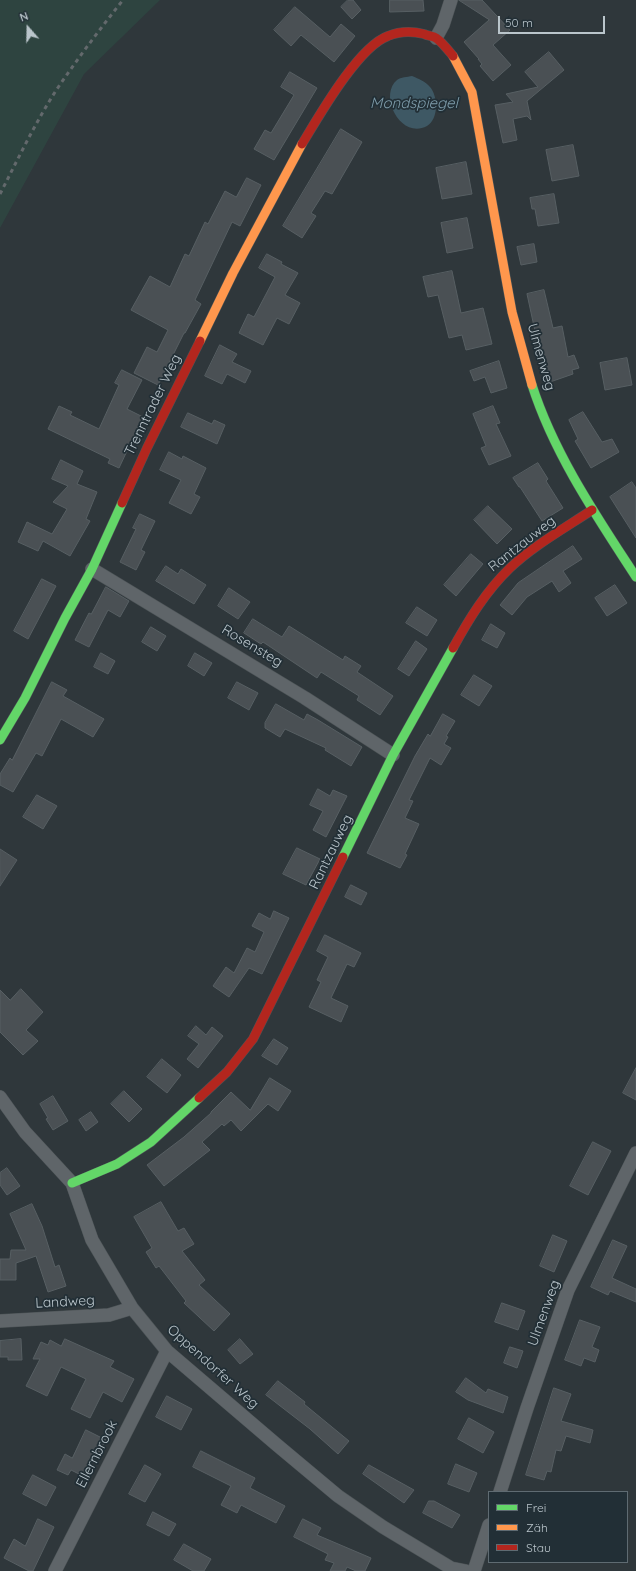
<!DOCTYPE html>
<html>
<head>
<meta charset="utf-8">
<style>
  body { margin:0 }
  #map { position:relative; width:636px; height:1571px; overflow:hidden; background:#2f373b; font-family:Quicksand,sans-serif }
  canvas { display:block }
  .legend { position:absolute; left:488px; top:1491px; width:140px; height:72px; box-sizing:border-box; background:#222f36; border:1px solid #5f6b72; margin:0; padding:5px 7px; list-style:none; font-size:12px; color:#bac5cb }
  .legend li { display:flex; align-items:center; gap:8px; height:20px }
  .legend b { width:20px; border:1px solid #5f6b72 }
  .north { position:absolute; left:8px; top:8px; width:40px; height:40px; -webkit-text-stroke:3px #222f36; paint-order:stroke; rotate:340deg; font-size:11px; font-weight:700; line-height:16px; text-align:center; color:#bac5cb }
  .north::after { content:''; display:block; margin:auto; width:14px; height:18px; background:#bac5cb; clip-path:polygon(50% 0,100% 100%,50% 72%,0 100%) }
  .scale { position:absolute; left:498px; top:16px; width:107px; height:18px; box-sizing:border-box; border:2px solid #bac5cb; border-top:0; padding-left:5px; font-size:12px; line-height:14px; white-space:nowrap; color:#bac5cb; -webkit-text-stroke:3px #222f36; paint-order:stroke }
</style>
</head>
<body>
<div id="map">
<canvas width="636" height="1571"></canvas>
<ul class="legend">
<li><b style="height:5px;background:#63d668"></b>Frei</li>
<li><b style="height:5px;background:#ff974d"></b>Zäh</li>
<li><b style="height:5px;background:#b3261e"></b>Stau</li>
</ul>
<div class="north">N</div>
<div class="scale">50 m</div>
</div>
<script>
const c = document.querySelector('canvas').getContext('2d');
c.lineJoin = 'round';
function fillPath(path, color) { c.fillStyle = color; c.fill(path, 'evenodd'); }
function strokePath(path, color, width, dash) { c.strokeStyle = color; c.lineWidth = width; c.lineCap = dash ? 'butt' : 'round'; c.setLineDash(dash || []); c.stroke(path); }
function drawText(font, color, halo, rows, align = 'center') {
  c.font = font + ' Quicksand,sans-serif'; c.lineWidth = 3.5; c.setLineDash([]); c.textBaseline = 'middle'; c.strokeStyle = halo; c.fillStyle = color; for (const [text, x, y, turn = 0] of rows) {
    c.save(); c.translate(x, y); c.rotate((+turn || 0) * Math.PI / 180); c.textAlign = isNaN(turn) ? turn : align; if (halo) c.strokeText(text, 0, 0); c.fillText(text, 0, 0); c.restore();
  }
}
fillPath(new Path2D(`
  M0,0h160l-76,74 -84,154z`), '#2e4440');
fillPath(new Path2D(`
  M412,76c7,3 13,5 18,11 8,9 9,32 -3,39 -26,14 -49,-30 -30,-46 4,-3 10,-3 15,-4z`), '#3e5864');
const building = new Path2D(`
  M348,0h5l8,10 -9,9 -11,-12z
  M390,0h33l1,11 -34,1z
  M459,0h23l28,30 -17,15 18,20 -18,16 -13,-15 2,-2 -4,-5h1l-15,-17 25,-22z
  M295,7l35,30 11,-13 14,12 -21,26 -33,-27 -10,11 -17,-16z
  M549,52l15,18 -37,31 4,19 -4,-4 -14,3 4,21 -14,3 -8,-38 18,-3 -7,-8 32,-7 -13,-15z
  M290,72l27,16 -43,72 -20,-11 11,-19 6,3 23,-38 -13,-8z
  M341,129l21,13 -30,52 -7,-3 -14,22 5,3 -14,22 -19,-12z
  M573,145l6,31 -27,5 -6,-31z
  M466,162l6,32 -30,5 -6,-31z
  M247,178l14,7 -21,41 -8,-4 -37,78 6,4 -16,29h-1l-26,52 -24,-12 13,-26 10,5 11,-22 -37,-20 19,-34 20,11 15,-33 4,2 16,-34 3,2 17,-33 11,6z
  M554,194l5,29 -21,3 -3,-17h-3l-2,-11z
  M467,218l6,30 -26,5 -6,-30z
  M534,244l3,18 -16,3 -4,-18z
  M267,254l15,8 -1,2 17,9 -13,22 15,8 -11,21 -12,-6 -14,27 -24,-12 9,-19 6,3 21,-40 -16,-9z
  M452,271l9,42 22,-5 9,36 -26,6 -4,-15 -13,3 -11,-43 -10,2 -5,-20z
  M544,290l9,38 9,-2 6,31 6,-2 5,13 -7,2 1,4 -23,8 -12,-34h-3l-3,-16 3,-1 -8,-37z
  M220,345l17,9 -5,8 19,9 -6,12 -18,-9 -5,10 -17,-8z
  M627,358l5,27 -27,5 -5,-27z
  M499,361l8,27 -16,5 -6,-16 -11,4 -4,-10z
  M122,370l20,10 -15,29 16,8 -24,51 -11,-5 2,-4 -62,-30 11,-23 13,6 -2,3 29,14 20,-44 -4,-2z
  M493,406l7,17 -4,1 15,32 -22,9 -8,-17 5,-2 -13,-32z
  M583,412l19,30 10,-3 7,13 -28,16 -16,-27 3,-2 -9,-19z
  M188,413l24,11 2,-4 11,5 -8,19 -36,-17z
  M169,452l13,7 1,-3 23,12 -12,26 6,3 -9,17 -22,-11 12,-23 -21,-10z
  M61,460l22,11 -6,13 20,8 -11,27 4,2 -20,35 -27,-15 -5,10 -20,-9 9,-20 25,12 15,-25 -14,-7 15,-16 -16,-7z
  M538,463l10,16 -2,2 17,27 -21,13 -22,-34h-1l-6,-9z
  M632,482l4,6v50l-26,-41z
  M488,506l24,23 -15,15 -23,-24z
  M140,514l15,7 -14,29 4,2 -9,18 -16,-8 16,-33 -3,-1z
  M573,546l9,13 -19,12 8,12 -12,9 -7,-11 -25,16 -15,18 -12,-10 18,-22z
  M471,554l12,10 -27,32 -12,-11z
  M166,566l12,8 3,-5 25,16 -12,19 -38,-23z
  M42,579l14,7 -28,53 -14,-8z
  M615,585l12,18 -20,13 -12,-18z
  M106,587l23,14 -9,16 -12,-7 -19,37 -14,-7 14,-27 2,1z
  M229,588l21,14 -12,17 -20,-13z
  M417,607l20,13 -10,16 -21,-13z
  M253,619l29,18 7,-11 54,34 2,-4 16,10 -4,6 36,24 -13,19 -23,-15 2,-4 -38,-24 -4,6 -54,-36 -2,2 -17,-11z
  M491,624l14,9 -8,15 -15,-8z
  M151,627l15,9 -9,15 -15,-9z
  M416,641l11,8 -18,27 -11,-7z
  M101,653l14,8 -7,13 -14,-7z
  M195,653l17,10 -8,13 -16,-10z
  M474,675l18,11 -13,20 -18,-11z
  M52,682l15,8 -4,6 41,23 -11,18 -32,-18 -19,37 -6,-3 -23,39 -13,-7v-11l10,-16 2,2z
  M237,682l21,11 -9,17 -21,-12z
  M276,704l28,16 3,-6 11,6 44,27 -11,19 -26,-16 1,-2 -41,-19 -5,8 -15,-9v-5z
  M443,714l12,7 -9,15 2,1 -4,7 7,4 -10,17 -11,-7 -21,42 4,1 -8,17 14,6 -14,30 2,1 -7,13 -33,-15 48,-97 13,-22 2,2z
  M318,789l12,7 3,-6 14,6 -21,41 -13,-7 10,-19 -13,-6z
  M37,795l20,11 -14,23 -20,-12z
  M297,848l23,11 -14,26 -23,-11z
  M0,849l17,11 -17,26z
  M351,885l16,8 -6,12 -16,-8z
  M274,911l15,7 -27,56 -13,-6 -20,29 -16,-11 13,-19 8,6 13,-25 8,4 9,-20 -12,-6 7,-13 11,6z
  M325,935l36,18 -7,14 -7,-3 -16,34 17,8 -7,16 -32,-15 12,-25 -4,-2 11,-23 -11,-6z
  M21,989l22,23 -17,18 12,11 -15,14 -23,-23v-42l10,10z
  M196,1026l10,9 6,-8 11,9 -25,32 -11,-9 12,-15 -11,-8z
  M274,1039l14,9 -11,17 -15,-9z
  M162,1059l19,16 -14,18 -20,-16z
  M636,1068v32l-13,-7z
  M270,1078l21,13 -13,20 -10,-7 -27,27 -10,-11 -7,6 -2,-2 -20,18 8,8 -46,36 -17,-21 37,-28 27,-24v-1l20,-20 19,18z
  M124,1091l18,18 -13,13 -18,-18z
  M53,1096l15,25 -15,9 -7,-11 2,-1 -8,-14z
  M91,1112l7,10 -12,9 -7,-11z
  M593,1142l18,9 -23,44 -18,-9z
  M7,1168l13,18 -13,9 -7,-10v-12z
  M161,1202l17,29 6,-3 10,16 -12,7 23,29 -6,5 31,29 -16,17 -30,-28 2,-2 -27,-35 -3,2 -10,-16 6,-4 -18,-31z
  M32,1204l10,22 13,41 4,-2 7,21 -18,6 -12,-36 -20,7v17h-16v-21h10l1,-9h15l-16,-36z
  M553,1235l14,6 -13,31 -14,-6z
  M613,1240l14,6 -15,32 24,11v13l-26,-11 -2,4 -17,-8z
  M502,1303l23,8 -7,19 -23,-8z
  M580,1320l20,7 -8,20 7,3 -4,12 -11,-4 -3,8 -16,-6z
  M21,1339l1,21h-14v-3h-8v-16z
  M65,1339l49,22 -4,6 24,12 -12,23 -19,-10 -13,26 -19,-9 15,-30 -25,-12 -14,29 -21,-10 14,-27h-7l8,-17 7,3 2,-5 11,6z
  M240,1339l13,15 -13,10 -12,-14z
  M510,1347l13,4 -6,17 -13,-5z
  M466,1378l20,15 2,-4 20,8 -5,16 -35,-13 -12,-8z
  M278,1381l27,21 -1,2 45,37 -11,13 -28,-25 -44,-34z
  M554,1388l17,6 -10,27 32,9 -3,13 -24,-7 -5,15 -5,-1 -5,22 -4,-1 -3,9 -18,-5z
  M167,1396l25,13 -11,21 -25,-13z
  M469,1418l25,14 -11,21 -25,-14z
  M86,1430l20,10 -8,16 -4,-2 -11,22 -12,-6 -3,5 -11,-5 8,-16 7,4z
  M201,1451l54,27 -5,10 35,18 -9,17 -35,-18 -4,8 -16,-8 10,-19 -38,-19z
  M456,1464l21,9 -8,19 -21,-8z
  M145,1465l16,9 -16,28 -16,-8z
  M369,1465l45,25 -10,13 -41,-29z
  M33,1475l23,12 -10,19 -23,-12z
  M429,1501h5l26,14 -8,13 -29,-15z
  M153,1512l23,12 -7,12 -22,-11z
  M38,1519l16,8 -21,44h-4l-25,-13 10,-19 11,7z
  M303,1519l18,9 -4,7 54,23 -6,13h-9l-9,-4 -2,4h-15l4,-8 -9,-3 3,-6 -34,-17z
  M184,1544l27,15 -7,12h-11l-19,-11z`);
fillPath(building, '#4a5054');
strokePath(building, '#575f63', 1);
const street = new Path2D(`
  M436,38l7,-13 8,-25
  M92,569l213,129 88,57
  M0,1097l25,35 47,51 20,57 40,68 35,43 110,94 61,51 45,31 68,41 15,3
  M0,1321l109,-6 23,-7
  M500,1492l27,-84 41,-118 68,-137
  M55,1571l112,-220
  M474,1571l15,-46`);
const fast = new Path2D(`
  M532,385c22,69 65,132 104,192
  M0,740l25,-42 40,-80 27,-49 30,-66
  M343,857l50,-102 60,-107
  M72,1183l45,-19 34,-22 48,-44`);
const slow = new Path2D(`
  M453,56l19,36 40,220 20,73
  M200,341l33,-68 69,-129`);
const jam = new Path2D(`
  M302,144c17,-28 56,-97 86,-108 12,-5 24,-5 36,-2 4,2 9,2 12,4 6,4 12,12 17,18
  M122,503l25,-55 53,-107
  M453,648c16,-29 33,-57 57,-80 23,-22 55,-40 82,-58
  M199,1098l28,-26 26,-33 90,-182`);
strokePath(street, '#4c5356', 14);
strokePath(fast, '#4c5356', 10);
strokePath(slow, '#4c5356', 10);
strokePath(jam, '#4c5356', 10);
strokePath(street, '#5f6569', 13);
strokePath(fast, '#63d668', 9);
strokePath(slow, '#ff974d', 9);
strokePath(jam, '#b3261e', 9);
strokePath(new Path2D(`
  M0,194c18,-35 35,-71 57,-105 21,-31 43,-60 66,-89`), '#63696c', 3, [4, 4]);
drawText('14px', '#bac5cb', '#222f36', [
  ["Ulmenweg",541,357,74],
  ["Trenntrader Weg",153,405,-64],
  ["Rantzauweg",522,544,-38],
  ["Rosensteg",252,646,31],
  ["Rantzauweg",331,852,-64],
  ["Landweg",65,1302,-3],
  ["Ulmenweg",544,1313,-70],
  ["Oppendorfer Weg",213,1367,42],
  ["Ellernbrook",97,1454,-63]
]);
drawText('italic 15px', '#7e9caa', '#222f36', [
  ["Mondspiegel",414,103]
]);
</script>
</body>
</html>
